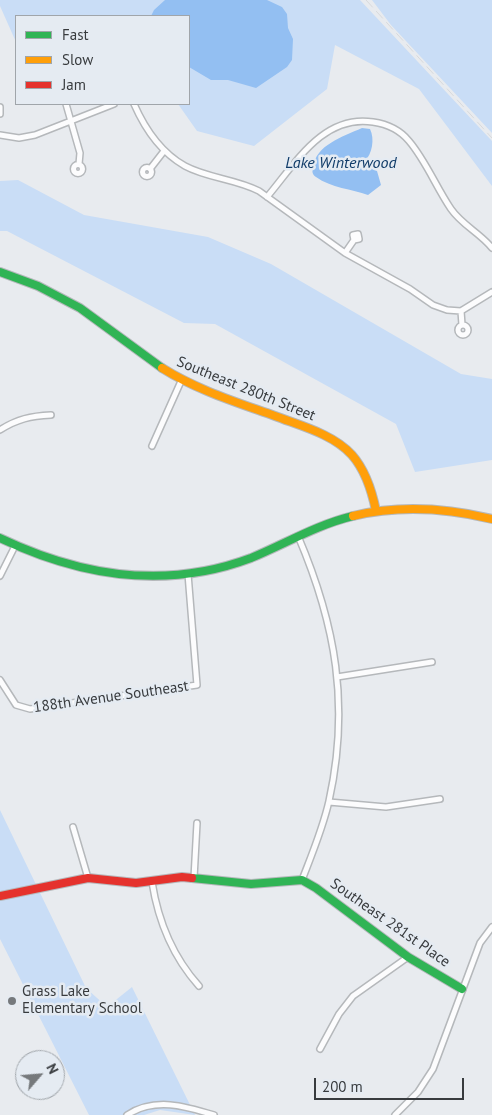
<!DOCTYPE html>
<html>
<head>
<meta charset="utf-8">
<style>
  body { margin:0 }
  #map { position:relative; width:492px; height:1115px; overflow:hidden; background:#e8ebef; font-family:"PT Sans",sans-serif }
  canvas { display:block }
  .legend { position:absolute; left:15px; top:15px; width:175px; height:90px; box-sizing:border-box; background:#e5ebf2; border:1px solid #a0a5aa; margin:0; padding:6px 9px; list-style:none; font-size:15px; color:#383b3e }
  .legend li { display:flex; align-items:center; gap:10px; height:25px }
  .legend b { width:25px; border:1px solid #a0a5aa }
  .north { position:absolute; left:15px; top:1050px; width:50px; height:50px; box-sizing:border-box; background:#e5ebf2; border:1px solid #a0a5aa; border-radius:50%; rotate:63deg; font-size:14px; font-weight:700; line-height:20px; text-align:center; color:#383b3e }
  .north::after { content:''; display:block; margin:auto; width:18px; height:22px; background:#76797c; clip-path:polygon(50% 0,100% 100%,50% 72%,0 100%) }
  .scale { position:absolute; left:314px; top:1078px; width:150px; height:22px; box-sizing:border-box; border:2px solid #383b3e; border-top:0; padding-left:6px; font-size:15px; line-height:18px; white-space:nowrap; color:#383b3e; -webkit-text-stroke:4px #e5ebf2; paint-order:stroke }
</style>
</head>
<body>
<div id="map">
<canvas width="492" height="1115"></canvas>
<ul class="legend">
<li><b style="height:6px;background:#30b455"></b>Fast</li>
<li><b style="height:6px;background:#ff9f0a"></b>Slow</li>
<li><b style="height:6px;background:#e5322d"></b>Jam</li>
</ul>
<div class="north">N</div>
<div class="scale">200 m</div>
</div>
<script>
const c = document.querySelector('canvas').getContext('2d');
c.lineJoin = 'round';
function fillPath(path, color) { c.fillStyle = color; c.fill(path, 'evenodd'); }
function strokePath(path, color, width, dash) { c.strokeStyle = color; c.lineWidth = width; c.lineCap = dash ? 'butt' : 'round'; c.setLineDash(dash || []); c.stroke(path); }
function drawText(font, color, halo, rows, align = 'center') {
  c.font = font + ' "PT Sans",sans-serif'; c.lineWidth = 5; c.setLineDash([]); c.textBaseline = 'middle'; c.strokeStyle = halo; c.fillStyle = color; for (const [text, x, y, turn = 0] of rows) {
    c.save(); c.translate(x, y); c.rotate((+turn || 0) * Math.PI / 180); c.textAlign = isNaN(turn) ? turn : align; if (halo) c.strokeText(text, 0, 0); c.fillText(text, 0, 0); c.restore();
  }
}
fillPath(new Path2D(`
  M0,0h360l132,141v45l-73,-97 -84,-44 -8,44 -73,57 -57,-15 -19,-27h11v-88h-173v26l-16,-36z
  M372,0h120v133l-101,-108z
  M18,180l66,35 124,22 63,27 190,110 31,5v81l-77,12 -19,-48 -181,-100 -31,-1 -177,-92h-7v-50z
  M0,810l86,178 21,19 25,-20 63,128 -35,-5 -16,5h-55l-89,-176z`), '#c9ddf6');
fillPath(new Path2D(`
  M165,0h102l15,7 5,7 1,14 5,11 -1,21 -5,7 -31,21 -28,-8h-17l-22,-13v-51h-38l3,-6z
  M362,128l8,1c5,10 2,25 -5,32l3,5 9,5 4,14 -13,10c-16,-6 -37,-7 -52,-18 -4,-3 -4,-5 -3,-10 3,-22 29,-30 49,-39z`), '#93bff2');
const street = new Path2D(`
  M66,104l14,49 -1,11
  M134,104c11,25 26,48 51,62 22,12 51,13 74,25l86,62 65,36 23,16 14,5 14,1
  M0,107v7
  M0,135l19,3 16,-3 79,-31
  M73.5 169a4.5 4.5 0 1 1 9 0a4.5 4.5 0 1 1-9 0Z
  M142.5 172a4.5 4.5 0 1 1 9 0a4.5 4.5 0 1 1-9 0Z
  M150,169l14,-18
  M267,197c28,-33 56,-83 106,-75 14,2 27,8 36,19 17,20 27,46 42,68 11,16 29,24 41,39
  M345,253l9,-13 5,-1 -1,-5 -5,1 1,5
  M461,311l31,-19
  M461,311l1,14
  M458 330a5 5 0 1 1 10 0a5 5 0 1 1-10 0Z
  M0,430c17,-11 31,-14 51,-15
  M152,446l30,-67
  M298,536c38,89 52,170 31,265 -6,27 -17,53 -27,79
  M0,576l15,-30
  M337,677l95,-15
  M0,680l16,25 14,4 167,-24 -9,-111
  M329,802l57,5 54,-8
  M73,827l15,51
  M194,878l3,-55
  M152,882c6,38 21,75 47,104
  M320,1049l19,-35 14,-18 55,-39
  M127,1115c28,-18 58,-9 87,0
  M395,1115l23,-23 15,-23 47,-126 12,-16`);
const fast = new Path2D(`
  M0,272l38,14 42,22 82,60
  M0,538c80,38 166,52 251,20 34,-14 65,-33 102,-42
  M192,878l59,6 51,-4 14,8 92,69 54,32`);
const slow = new Path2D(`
  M162,368c35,22 74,34 113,48 26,10 58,18 77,39 14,16 20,36 24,56
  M353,516c46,-11 93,-8 139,3`);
const jam = new Path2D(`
  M0,896l88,-18 48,5 46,-6 10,1`);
strokePath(street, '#b5b8bb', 8);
strokePath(fast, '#b5b8bb', 10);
strokePath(slow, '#b5b8bb', 10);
strokePath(jam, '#b5b8bb', 10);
strokePath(street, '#fcfcfd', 5);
strokePath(fast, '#30b455', 8);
strokePath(slow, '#ff9f0a', 8);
strokePath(jam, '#e5322d', 8);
strokePath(new Path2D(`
  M366,0l126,138`), '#d8d9db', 1, [10, 5]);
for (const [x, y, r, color] of [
  [12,1001,5,"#76797c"]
]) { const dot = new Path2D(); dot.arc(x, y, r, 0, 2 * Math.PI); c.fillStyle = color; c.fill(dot); strokePath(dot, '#e5ebf2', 2); }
drawText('15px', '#383b3e', '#e5ebf2', [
  ["Southeast 280th Street",246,389,22],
  ["188th Avenue Southeast",111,697,-8],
  ["Southeast 281st Place",390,923,35]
]);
drawText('15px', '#383b3e', '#e5ebf2', [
  ["Grass Lake",22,992],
  ["Elementary School",22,1009]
], 'left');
drawText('italic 16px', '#113c69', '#e5ebf2', [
  ["Lake Winterwood",341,163]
]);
</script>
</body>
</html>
